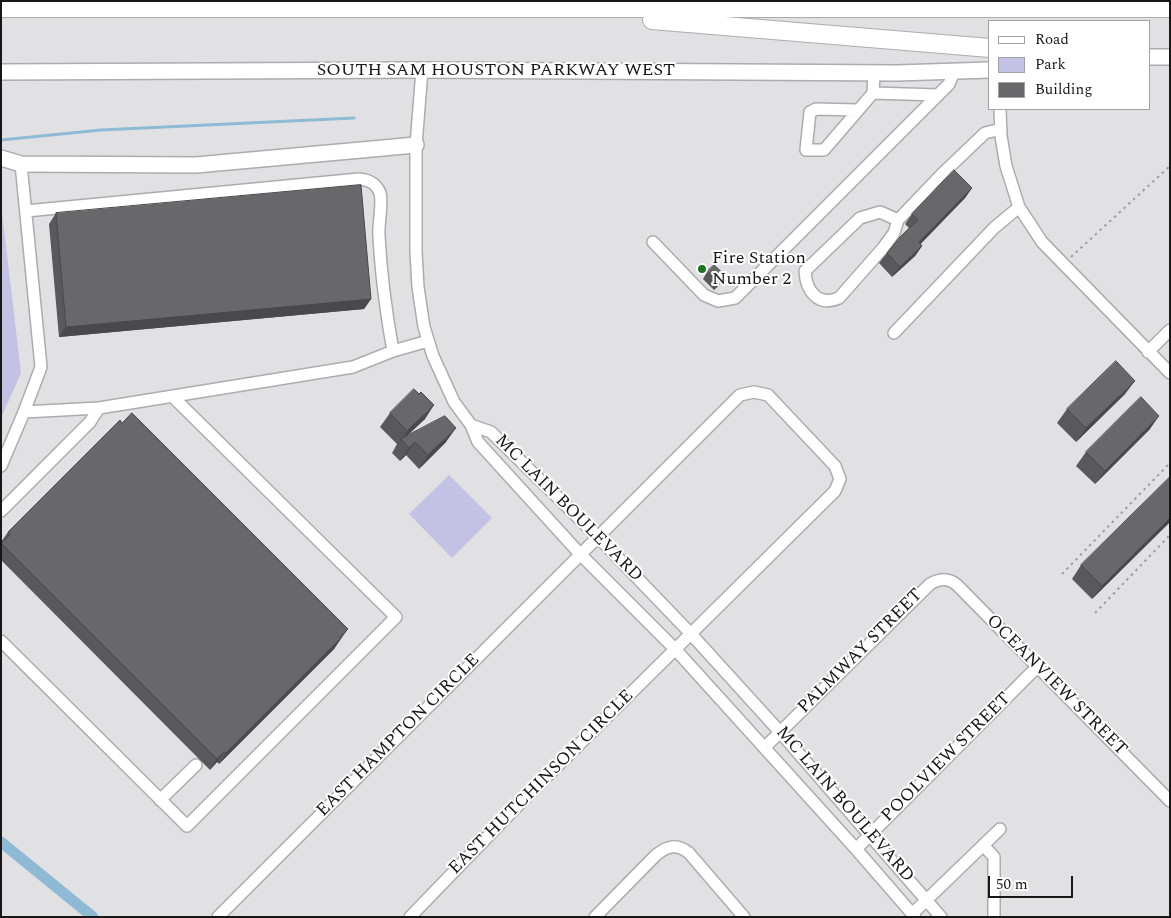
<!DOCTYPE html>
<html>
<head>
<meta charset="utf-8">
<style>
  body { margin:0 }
  #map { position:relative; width:1171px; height:918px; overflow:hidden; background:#e1e1e4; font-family:Spectral,serif }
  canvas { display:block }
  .frame { position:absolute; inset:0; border:2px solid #171718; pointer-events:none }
  .legend { position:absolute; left:988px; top:20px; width:162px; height:90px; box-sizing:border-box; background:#fff; border:1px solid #a2a2a3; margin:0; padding:6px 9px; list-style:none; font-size:15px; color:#171718 }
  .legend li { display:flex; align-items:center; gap:10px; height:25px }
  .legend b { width:25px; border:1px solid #a2a2a3 }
  .scale { position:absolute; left:988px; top:876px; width:85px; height:22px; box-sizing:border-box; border:2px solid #171718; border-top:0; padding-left:6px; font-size:15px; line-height:18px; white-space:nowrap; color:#171718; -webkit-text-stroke:4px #fff; paint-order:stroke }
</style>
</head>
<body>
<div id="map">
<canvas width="1171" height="918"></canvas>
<div class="frame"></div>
<ul class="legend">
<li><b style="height:6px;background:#fff"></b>Road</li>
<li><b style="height:14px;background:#c3c2e4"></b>Park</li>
<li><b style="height:14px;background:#68686b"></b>Building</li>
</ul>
<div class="scale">50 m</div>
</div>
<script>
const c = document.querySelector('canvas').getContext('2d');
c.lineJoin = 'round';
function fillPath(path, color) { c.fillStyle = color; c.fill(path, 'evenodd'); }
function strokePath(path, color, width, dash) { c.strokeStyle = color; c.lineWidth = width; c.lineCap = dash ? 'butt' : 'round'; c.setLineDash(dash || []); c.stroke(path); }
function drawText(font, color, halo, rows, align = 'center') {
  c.font = font + ' Spectral,serif'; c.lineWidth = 4; c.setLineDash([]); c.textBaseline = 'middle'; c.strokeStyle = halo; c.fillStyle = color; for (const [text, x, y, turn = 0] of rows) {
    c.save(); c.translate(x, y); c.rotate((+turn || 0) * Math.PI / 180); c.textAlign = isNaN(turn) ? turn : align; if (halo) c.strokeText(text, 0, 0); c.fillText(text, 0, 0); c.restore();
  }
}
fillPath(new Path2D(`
  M1,204l20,169 -20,45z
  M449,475l43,43 -40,40 -43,-44z`), '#c3c2e4');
strokePath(new Path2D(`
  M1,140l100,-10 253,-12`), '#8ebad6', 3);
strokePath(new Path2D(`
  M1,842l92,75`), '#8ebad6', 11);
const minor = new Path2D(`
  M422,70l-6,75v107l2,35 6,40 9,29 21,46 17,23 7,17 102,112 95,95 181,200 59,68
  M873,93l65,2
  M1000,109l1,27 5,30 13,41 23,35 128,131
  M857,110l-41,-1 -6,3 -4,38h18l49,-57 1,-20
  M26,211l333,-32c10,1 17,4 21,14 3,10 -2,31 -1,43 2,39 7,76 14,115
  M898,220l-18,-8 -20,6 -55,53c1,20 13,36 34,27l44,-50 11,-15 4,-13 44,-46 43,-41 16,-4
  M653,242l51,53 14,6 17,-3 214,-214 5,-12
  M894,333l100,-105 25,-21
  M1148,352l22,-22
  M24,412l75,-4 254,-41 40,-16 35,-10
  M471,425l20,7 107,105 93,97 89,98 161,185
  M1,466l23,-54 17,-45 -20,-203
  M1,511l89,-89 9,-14
  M1,641l186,185 209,-209 -224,-221
  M765,747l165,-163c9,-5 18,-7 27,1l213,216
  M160,800l36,-35
  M983,845l11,12v60
  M856,849l181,-182
  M912,914l88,-85
  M218,917l522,-522 14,-3 14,3 67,71 5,13 -5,12 -309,306 -116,120
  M595,917l61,-62c11,-9 21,-12 33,-2l55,64`);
const major = new Path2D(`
  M1150,57h20
  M1,72l421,-2 475,3 93,-3
  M1,158l20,6 175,1 220,-20`);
const highway = new Path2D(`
  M1,8h1169
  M652,20l338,28`);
strokePath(minor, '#acacaf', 14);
strokePath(major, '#acacaf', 18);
strokePath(highway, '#acacaf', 20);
strokePath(new Path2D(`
  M1071,257l99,-91
  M1062,574l108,-111
  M1095,613l75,-78`), '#9d9d9f', 2, [2.5, 4]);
strokePath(minor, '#fff', 11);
strokePath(major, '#fff', 15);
strokePath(highway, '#fff', 18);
fillPath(new Path2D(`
  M972,188l-7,10 -45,46 2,2 -7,10 -23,21 -13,-14 8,-10 22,-25 -4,-4 7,-10z
  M56,213l315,86 -7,10 -305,28 -10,-113z
  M707,272l14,11 -7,7 -11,-11z
  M419,394l6,25 -18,17 39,6 -27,27 -13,-14 -6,6 -8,-8 5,-9 -17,-17 10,-14z
  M1125,394l-49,48 -19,-19 10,-14z
  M1150,429l-55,55 -19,-18 10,-14z
  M1170,522l-78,77 -20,-20 9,-14z
  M8,532l340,97 -14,20 -115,115 -2,-2 -7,8 -209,-210v-18z`), '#59595c');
fillPath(new Path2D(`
  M972,188l-7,10 -53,55 7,-11z
  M922,246l-7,10 -23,21 8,-10z
  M726,276l-5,7 -7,7 5,-7z
  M371,299l-7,10 -305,28 7,-10z
  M1135,381l-10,13 -49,48 10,-14z
  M434,405l-9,14 -23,21 5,-9z
  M1159,416l-9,13 -55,55 10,-13z
  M456,428l-10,14 -27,27 9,-14z
  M415,442l-9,13 -6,6 9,-13z
  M1170,518v4l-78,77 10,-13z
  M341,638l-7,11 -115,115 7,-11z
  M224,752l-7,10 -7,8 7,-11z`), '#49494b');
const building = new Path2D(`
  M954,170l18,18 -53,54 3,4 -22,21 -13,-14 14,-17 17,-16 -6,-6z
  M361,185l10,114 -305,28 -10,-114z
  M714,265l12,11 -7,7 -12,-11z
  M1116,361l19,20 -49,47 -19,-19z
  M414,389l5,5 2,-2 13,13 -27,26 -17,-18z
  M1141,397l18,19 -54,55 -19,-19z
  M132,413l216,216 -8,8 1,1 -115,115 -2,-1 -7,7 -216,-216 9,-8 -2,-3 112,-112 2,3z
  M445,416l11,12 -28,27 -13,-13 -6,6 -8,-9z
  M1170,477v41l-68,68 -21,-21z`);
fillPath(building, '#68686b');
strokePath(building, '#49494b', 1);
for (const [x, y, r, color] of [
  [702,269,5,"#1e7521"]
]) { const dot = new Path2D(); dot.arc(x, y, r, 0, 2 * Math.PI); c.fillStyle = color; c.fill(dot); strokePath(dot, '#fff', 2); }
drawText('18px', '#171718', '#fff', [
  ["SOUTH SAM HOUSTON PARKWAY WEST",496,71],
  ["MC LAIN BOULEVARD",568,509,45],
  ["PALMWAY STREET",861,652,-45],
  ["OCEANVIEW STREET",1056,686,45],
  ["EAST HAMPTON CIRCLE",399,736,-45],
  ["POOLVIEW STREET",947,758,-45],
  ["EAST HUTCHINSON CIRCLE",542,783,-45],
  ["MC LAIN BOULEVARD",844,805,49]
]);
drawText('18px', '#171718', '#fff', [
  ["Fire Station",712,259],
  ["Number 2",712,280]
], 'left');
</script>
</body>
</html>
